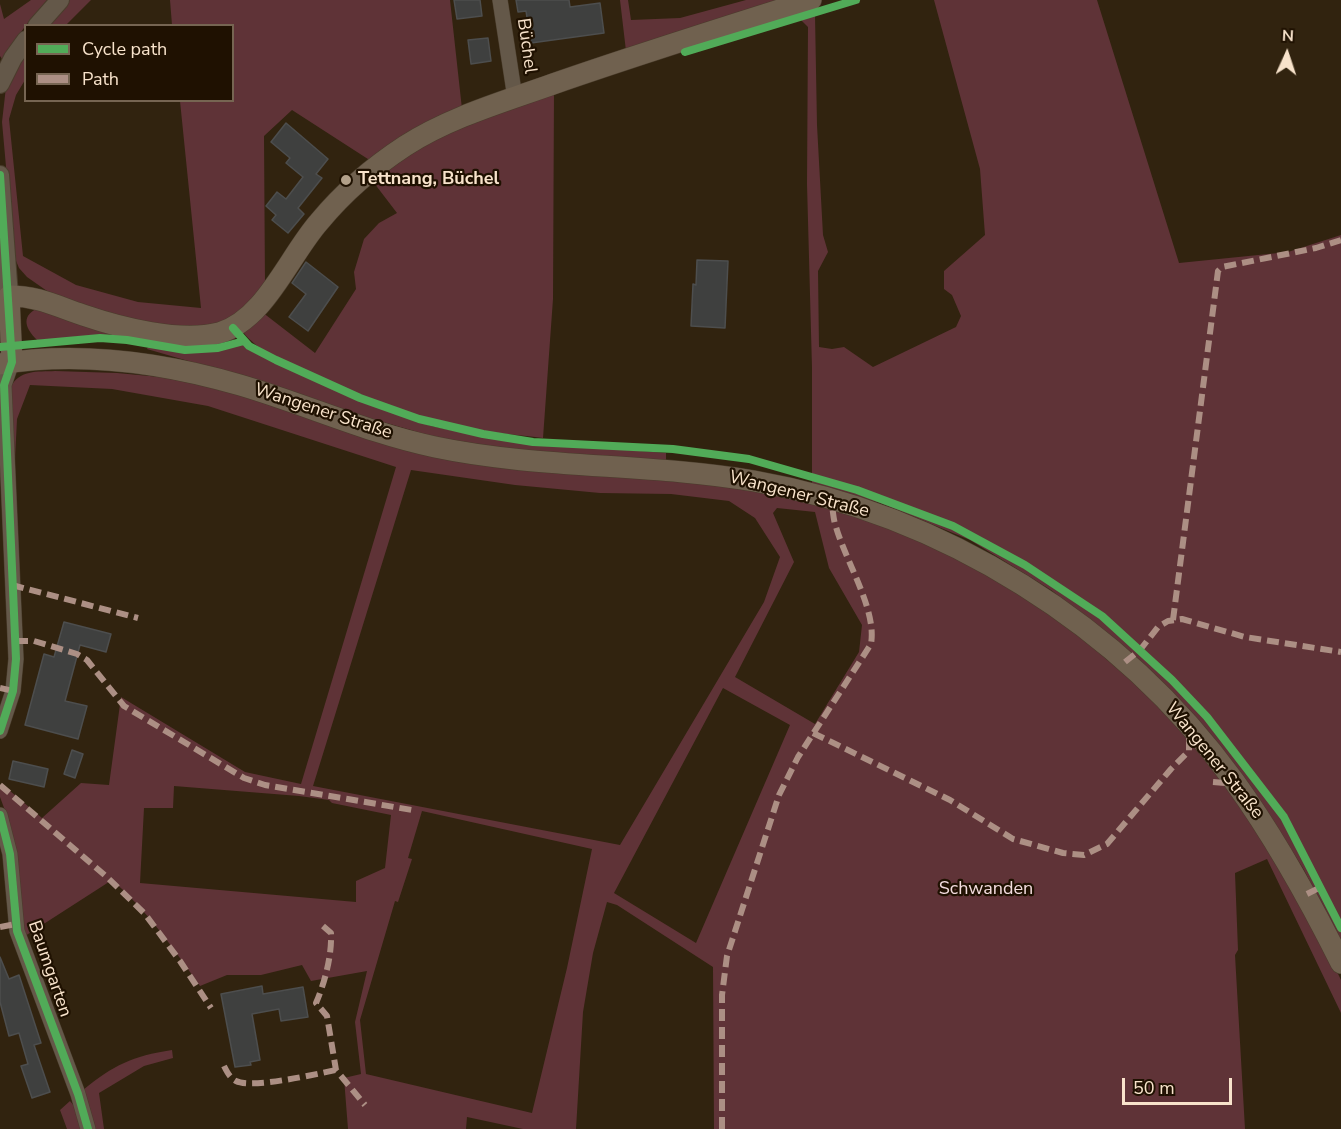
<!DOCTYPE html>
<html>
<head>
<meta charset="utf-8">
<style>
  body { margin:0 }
  #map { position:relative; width:1341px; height:1129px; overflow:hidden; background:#31230f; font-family:"Nunito Sans",sans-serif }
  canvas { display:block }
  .legend { position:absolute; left:24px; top:24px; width:210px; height:78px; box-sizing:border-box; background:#1f1101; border:2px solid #766552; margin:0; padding:8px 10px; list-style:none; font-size:18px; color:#f8e3cb }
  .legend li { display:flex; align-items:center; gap:12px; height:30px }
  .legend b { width:30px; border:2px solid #766552 }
  .north { position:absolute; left:1257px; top:24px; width:60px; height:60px; -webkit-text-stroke:4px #1f1101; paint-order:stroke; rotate:3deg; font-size:16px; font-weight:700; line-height:24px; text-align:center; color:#f8e3cb }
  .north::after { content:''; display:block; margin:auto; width:21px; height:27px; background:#f8e3cb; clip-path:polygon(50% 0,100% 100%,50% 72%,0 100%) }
  .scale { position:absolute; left:1122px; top:1078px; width:110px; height:27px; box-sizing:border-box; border:3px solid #f8e3cb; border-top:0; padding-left:8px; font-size:18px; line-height:21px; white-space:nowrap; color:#f8e3cb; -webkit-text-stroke:4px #1f1101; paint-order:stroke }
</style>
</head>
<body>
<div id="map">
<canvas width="1341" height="1129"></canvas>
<ul class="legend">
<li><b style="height:8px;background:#51ab58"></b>Cycle path</li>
<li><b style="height:8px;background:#ac8f84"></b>Path</li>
</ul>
<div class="north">N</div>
<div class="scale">50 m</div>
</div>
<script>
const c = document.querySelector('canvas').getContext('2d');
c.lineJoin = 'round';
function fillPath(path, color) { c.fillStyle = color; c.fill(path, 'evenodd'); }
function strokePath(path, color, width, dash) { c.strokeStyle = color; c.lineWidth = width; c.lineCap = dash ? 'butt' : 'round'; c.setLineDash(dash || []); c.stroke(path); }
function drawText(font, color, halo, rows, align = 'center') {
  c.font = font + ' "Nunito Sans",sans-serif'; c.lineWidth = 4.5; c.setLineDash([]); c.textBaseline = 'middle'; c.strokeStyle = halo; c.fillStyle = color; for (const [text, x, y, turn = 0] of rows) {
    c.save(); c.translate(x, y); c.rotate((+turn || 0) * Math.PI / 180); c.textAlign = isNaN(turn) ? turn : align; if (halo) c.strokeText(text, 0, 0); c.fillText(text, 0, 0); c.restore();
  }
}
fillPath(new Path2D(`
  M31,0h16l-21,25 -24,34 -2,-3v-52l4,15z
  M69,0h22l-25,25 -20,1z
  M170,0h280l12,109 -91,52 -79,-51 -28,26 1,150 -32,33 -31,8 -52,-3 -80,-22 -23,-11 -20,-14 -8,-9 -5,-12 -12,-134 4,-35 19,-35v28l-9,15 -7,24 14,137 53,29 62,17 63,6 -21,-207 52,-1v-74l-60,-1z
  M620,0h8l3,20 49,-2 66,-18h42l-162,51z
  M934,0h163l82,263 109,-11 53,-17v708l-37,-73 -47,-74 -129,-145 -77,-61 -81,-50 -90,-37 -68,-18v-117l-5,-184 1,-157 -7,-7 14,-5 2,110 6,110 5,17 -10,19 1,76 13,2 12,-2 29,20 83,-40 5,-11 -9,-21 -8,-6v-18l41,-36 -5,-66z
  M554,91l-1,208 -10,139c-32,-4 -65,-6 -96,-14 -50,-13 -100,-32 -146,-55 -21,-10 -43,-18 -58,-37l19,-20 53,41 41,-64 -2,-17 10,-33 15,-16 18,-10 -26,-34 58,-40z
  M40,307l195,29v3c-44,15 -84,0 -128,-3 -23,-2 -47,4 -70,4 -13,-13 -16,-25 3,-33z
  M244,343l18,12 90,42 79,29 68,14 167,13v7l-151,-10 -80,-13 -66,-19 -88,-30 -134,-39 1,-2c33,5 63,7 96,-4z
  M55,371l62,2 43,4 40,8 50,12 137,45 347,44 81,17 82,28 54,23 58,32 56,38 85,72 77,87 84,135 30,62v33l-74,-154 -32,14 3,77 -3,5 10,174h-531l-1,-162 -96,-62 -10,-3 -14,51 -10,59 -7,117h-53l-56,-12 -1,12h-118l-4,-51 17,-4 -6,-52 12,-51 -56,10 -9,-16 -41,10h-34l-27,11c-27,-38 -53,-76 -88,-106l-87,56 -18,-120 -7,-19v-10l3,-2 39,33 39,-35 28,2 12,-88 124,75 56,12 95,-317 -188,-61 -96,-17 -82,-4 -13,34 -4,81 -3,-111c8,-20 28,-17 45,-18zM411,470l104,15 85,8 71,1 58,7 26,17 25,39 -16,45 -144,243 -307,-59zM777,508l38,4 14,56 33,57 -3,27 -44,72 -80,-47 59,-115 -21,-49zM723,688l67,37 -94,218 -82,-50zM174,786l125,10 30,4 3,3 59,12 -6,53 -29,13v21l-216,-19 4,-75h29zM422,811l170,38 -25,119 -35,145 -166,-39 -6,-54 35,-119 3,1 14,-43 -4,-1z
  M172,1050l1,8 -29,8 -45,27 5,36h-11l-10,-39c31,-25 49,-34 89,-40z
  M70,1101l10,12 6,16h-19l-7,-19z`), '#5f3337');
const building = new Path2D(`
  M454,0h26l2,16 -25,3z
  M516,0h53l1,7 30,-4 4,30 -73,10 -5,-32 -8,1z
  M488,38l3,23 -20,3 -3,-24z
  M286,123l42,36 -12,15 6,4 -24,30 6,6 -16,19 -16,-13 4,-5 -10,-9 11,-14 9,7 17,-22 -17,-14 4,-5 -19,-16z
  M697,260l31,1 -3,67 -34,-2 2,-42 3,1z
  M306,262l32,25 -30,44 -19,-14 17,-23 -14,-11z
  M64,622l47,12 -5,18 -26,-7 -15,56 22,5 -9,33 -53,-14 19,-71 10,3z
  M72,750l11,4 -8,24 -11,-4z
  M13,761l35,8 -4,18 -35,-8z
  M0,957l9,22 10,-4 22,68 -7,2 16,47 -18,6 -11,-32 7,-2 -9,-31 -10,3 -9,-34z
  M262,986l1,8 40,-7 5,30 -27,4 -2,-12 -27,5 8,46 -10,2 1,3 -16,2 -14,-73z`);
fillPath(building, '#3f403f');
strokePath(building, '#4d4e4e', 1.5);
const minor = new Path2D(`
  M500,0l15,98
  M0,731l13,-40 3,-32 -12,-274 8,-23
  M0,815l10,39 7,77 61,163 10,35`);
const tertiary = new Path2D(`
  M37,26l23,-26
  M0,84l13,-26 13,-18
  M0,175l9,121`);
const secondary = new Path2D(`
  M12,362l-3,-66c29,0 47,10 74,19 38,13 97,28 136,18 46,-13 70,-77 100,-111 24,-29 54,-55 86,-76 45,-29 98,-44 148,-62 86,-30 172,-57 258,-84
  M0,364c79,-13 164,-1 240,21 65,19 128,48 195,62 105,22 213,16 319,34 189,33 367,144 480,300 42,58 75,118 107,182`);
strokePath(minor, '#4a3d2c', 16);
strokePath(tertiary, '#4a3d2c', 20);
strokePath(secondary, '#4a3d2c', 22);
strokePath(minor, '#645849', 15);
strokePath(tertiary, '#645849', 18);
strokePath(secondary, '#70614f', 21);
strokePath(new Path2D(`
  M12,585l126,33
  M1173,620l45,-349 4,-4 94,-19 25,-8
  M16,641h18l43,13 10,6 37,46 120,72 21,7 147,25
  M1125,662l15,-12 18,-23 10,-6 14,-2 63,18 96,15
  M0,688l13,3
  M813,733l137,67 63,39 50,14 21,2 23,-11 64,-75 18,-18v-27
  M1213,782l24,2
  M0,785l108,93 37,36 35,47 31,47
  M1307,894l14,-7
  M323,926l8,7c1,22 -6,49 -15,70l11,13 9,54 29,35
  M0,927l16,-3
  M224,1066c3,6 6,12 12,15 16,8 80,-7 100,-11
  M722,1129v-134l5,-39 52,-161 19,-38 73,-113c6,-34 -25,-82 -35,-117 -3,-8 -3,-18 -5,-28`), '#ac8f84', 6, [12, 6]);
strokePath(new Path2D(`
  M685,52l171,-52
  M0,175l12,187 -8,23 12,274 -3,32 -13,40
  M233,328l16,18 27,14 84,38 59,21 64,15 50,8 140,7 76,10 108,31 96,36 72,39 77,51 70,64 35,37 77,100 57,111
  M0,347l100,-9 27,2 58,10 33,-2 26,-7
  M0,815l10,39 7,77 61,163 10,35`), '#51ab58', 8);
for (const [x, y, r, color] of [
  [346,180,6,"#b2a089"]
]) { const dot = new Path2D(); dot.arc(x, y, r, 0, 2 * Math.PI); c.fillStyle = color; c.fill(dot); strokePath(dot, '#1f1101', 2); }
drawText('18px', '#f8e3cb', '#1f1101', [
  ["Büchel",526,46,82],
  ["Wangener Straße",323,412,18],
  ["Wangener Straße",799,495,14],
  ["Wangener Straße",1214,761,51],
  ["Baumgarten",49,969,71]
]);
drawText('bold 18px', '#f8e3cb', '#1f1101', [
  ["Tettnang, Büchel",358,180]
], 'left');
drawText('18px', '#f3dcde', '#1f1101', [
  ["Schwanden",986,890]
]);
</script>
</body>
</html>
